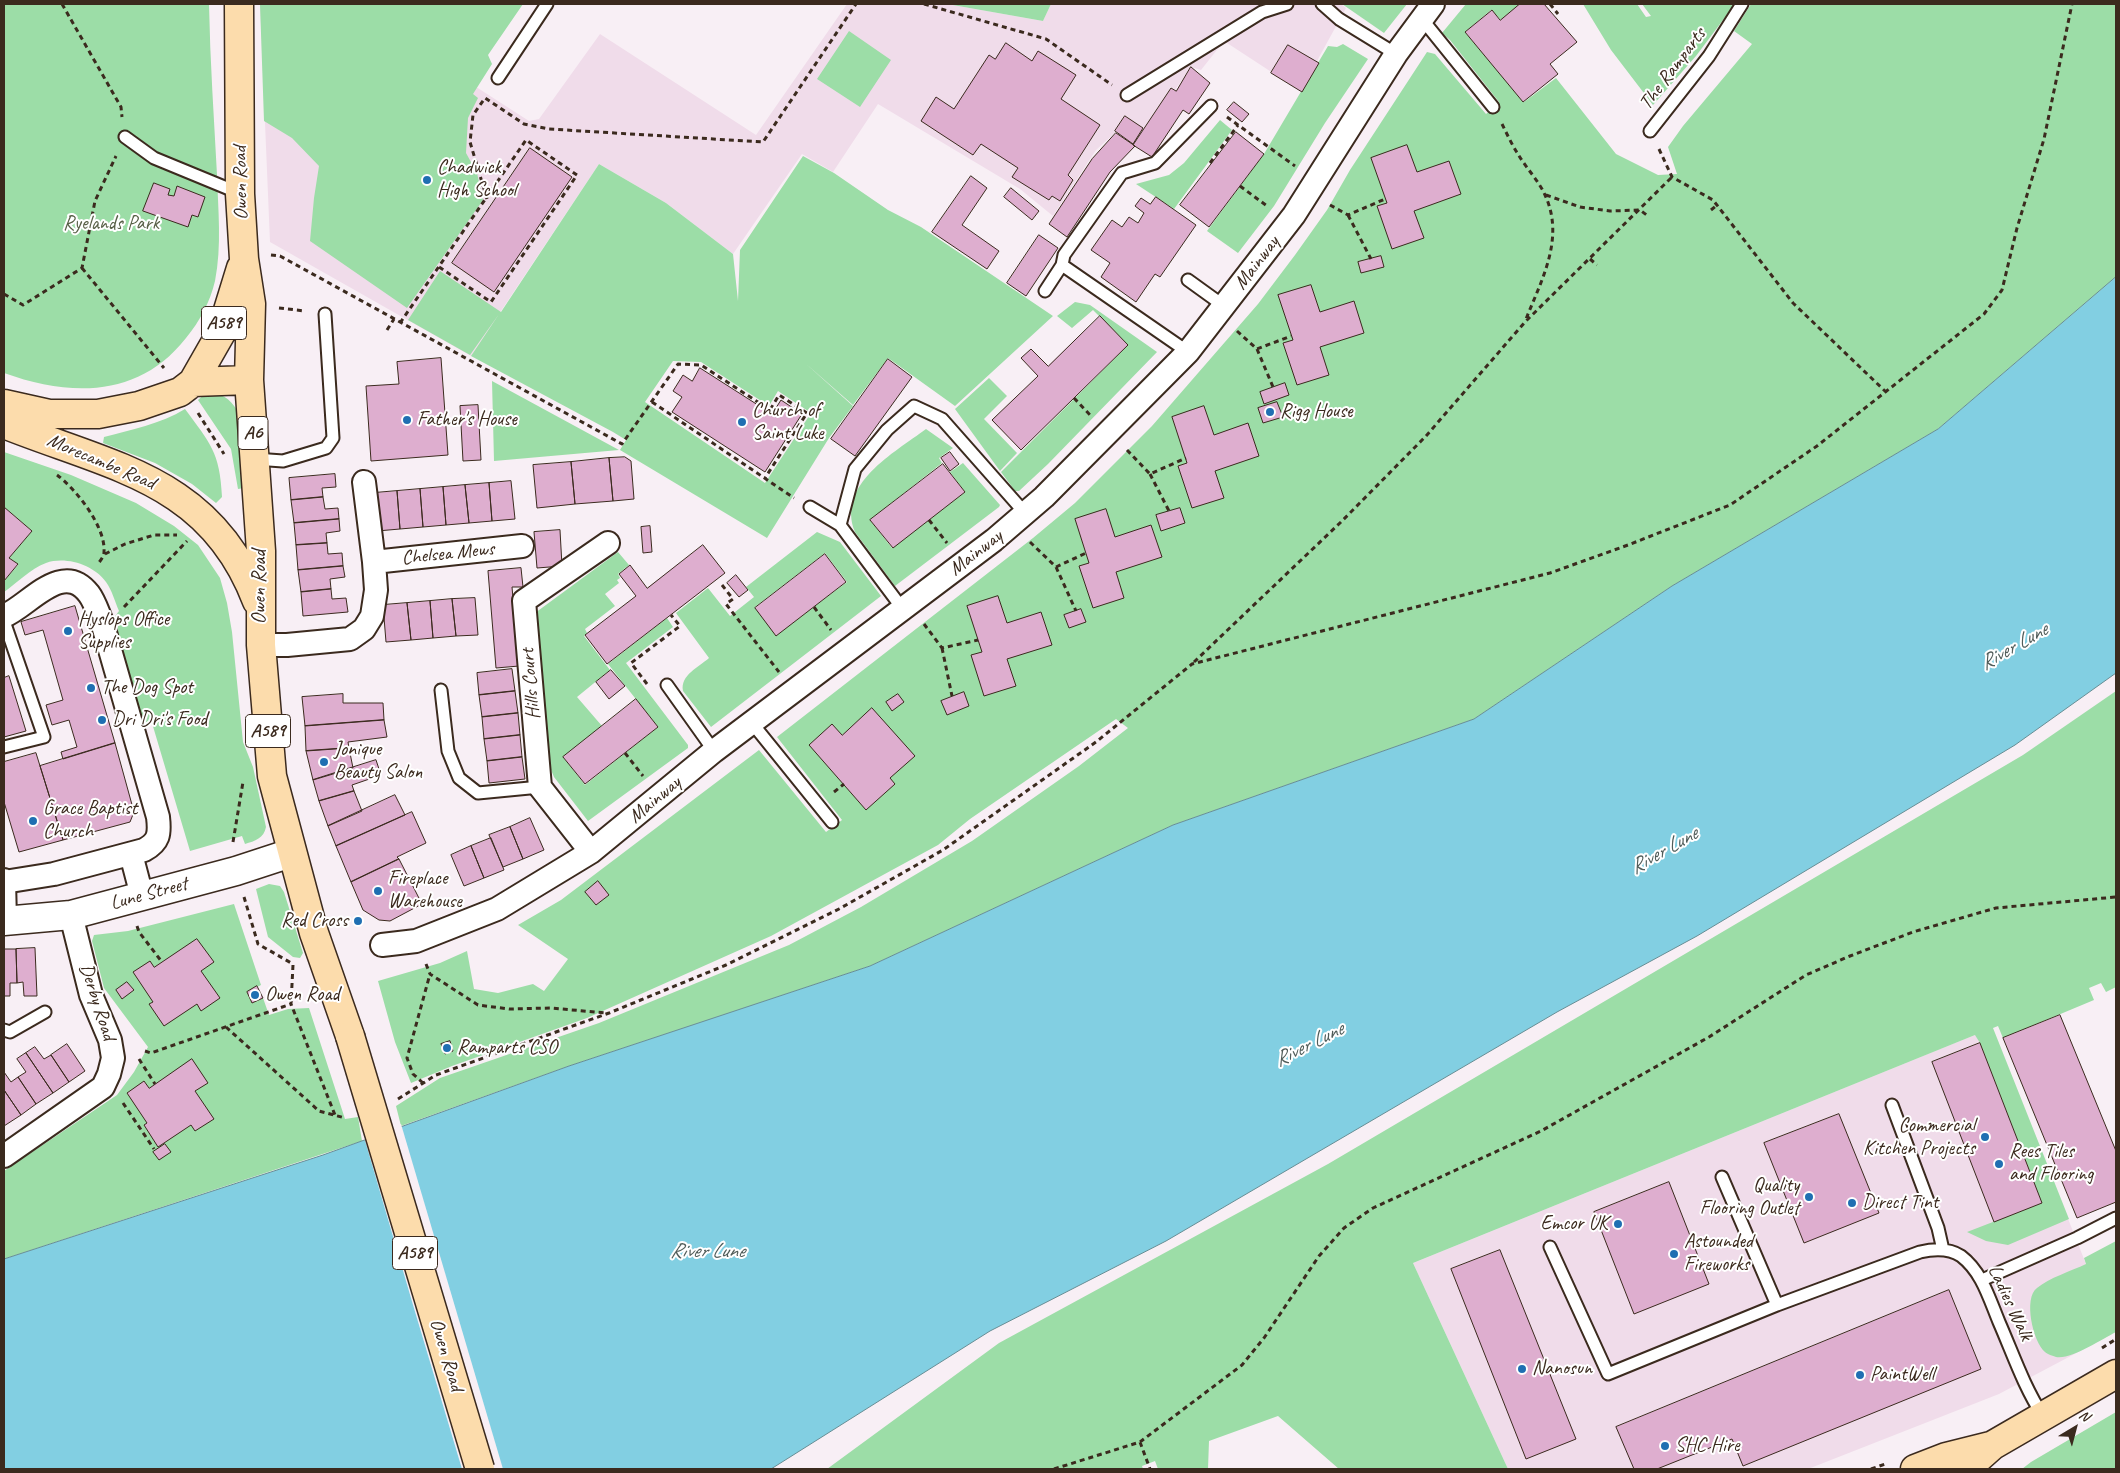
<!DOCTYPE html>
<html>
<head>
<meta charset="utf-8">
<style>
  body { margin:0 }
  #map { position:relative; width:2120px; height:1473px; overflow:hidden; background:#f8eff5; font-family:Caveat,sans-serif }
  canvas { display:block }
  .frame { position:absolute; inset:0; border:5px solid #3b2a1e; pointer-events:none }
  .north { position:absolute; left:2050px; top:1403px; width:50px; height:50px; -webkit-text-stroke:4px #fff; paint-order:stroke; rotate:37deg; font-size:14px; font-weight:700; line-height:20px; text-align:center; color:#3b2a1e }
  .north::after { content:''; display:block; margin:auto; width:18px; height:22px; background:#3b2a1e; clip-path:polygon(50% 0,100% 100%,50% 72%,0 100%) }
</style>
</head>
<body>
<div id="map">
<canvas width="2120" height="1473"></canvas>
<div class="frame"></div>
<div class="north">N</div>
</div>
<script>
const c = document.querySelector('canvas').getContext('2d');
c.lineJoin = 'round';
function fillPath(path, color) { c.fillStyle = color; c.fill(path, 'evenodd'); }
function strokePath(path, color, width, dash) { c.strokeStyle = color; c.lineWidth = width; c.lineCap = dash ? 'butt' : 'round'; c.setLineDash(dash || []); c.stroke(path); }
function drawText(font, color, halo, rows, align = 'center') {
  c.font = font + ' Caveat,sans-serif'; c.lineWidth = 4; c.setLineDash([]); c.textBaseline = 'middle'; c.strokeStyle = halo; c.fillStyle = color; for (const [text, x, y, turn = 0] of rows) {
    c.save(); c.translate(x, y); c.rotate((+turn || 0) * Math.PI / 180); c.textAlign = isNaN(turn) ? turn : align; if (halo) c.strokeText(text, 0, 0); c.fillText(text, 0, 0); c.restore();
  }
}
fillPath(new Path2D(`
  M260,4h74l41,22 95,57 59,38 10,-2 61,-85 156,101 91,-131h100l96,17 8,-17h290l5,4 -29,53 2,2 -17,29 -78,-51 -23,29 -10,-3 -16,23 -4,-3 -38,57 -17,-12 -20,18 -43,66 -33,-27 -142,-85 -45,68 -31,-18 -69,100 -67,-51 -67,-39 -128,192 -201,-114z
  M1992,1028l94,236 30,68 -117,62 -191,75h-300l-95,-206z`), '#f0dcea');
fillPath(new Path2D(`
  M4,4h205c1,57 5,114 8,171 1,34 5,71 -2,106 -5,21 -15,40 -29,57 -47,60 -115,59 -182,35z
  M260,4h263l-35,51 4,9 -19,30 5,4 -10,20 -2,35 11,20 6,27 -76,108 -97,-67 4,-43 5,-32 -27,-28 -28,-17z
  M947,4h104l-8,17z
  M1342,4h65l-23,29z
  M1466,4h54l-19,16 -10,-10 -26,22 59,70 32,-24 60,76 42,21 19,-1 -9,-27 15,-21 69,-82 -18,-13 17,-27h365v273l-178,152 -266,157 -198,133 -301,106 -303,141 -301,100 -168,60 -5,-20 44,-28 159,-55 190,-78 72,-38 111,-66 107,-75 49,-38 -12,-9 -146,100 -32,26 -167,91 -184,82 -135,48 -41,17 -16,-41 -17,-61 62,-18 27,-12 7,38 24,4 35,-9 11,7 24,-32 -50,-34 43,-25 198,-150 67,82 16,-12 -65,-83 256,-199 42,-35 77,-77 106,-122 37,-49 32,-45 23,-40 77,-118 8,2 51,60 13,-12 -49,-62 -8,-7z
  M1583,4h54l9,13 5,-1 -9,-12h93l-39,52 -43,49 -42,-55z
  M849,31l42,29 -31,47 -43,-28z
  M1343,44l25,15 -43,64 -51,83 -36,47 -31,-22 57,-77 64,-108 9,1z
  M1220,120l12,10 -58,79 -38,-25 33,-9 15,-12z
  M803,156l31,17 54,37 33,17 132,89 -98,90 -67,-48 -35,47 -48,-42 48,43 -24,32 -62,100 -147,-88 6,-10 -13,-8 -142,-76 28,-42 -29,41 -62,-35 32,-49 61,41 98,-148 67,39 67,51 5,47 2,-51zM673,361l28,1 68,44 9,-15 33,22 -46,70 -120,-81z
  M1075,302l15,3 67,47 -109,112 -29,27h-4l-14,-19 127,-127 -35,-35 -21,18 -15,-12z
  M989,378l18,18 -23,23 33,34 -17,18 -45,-62z
  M492,381l127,69 -125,11z
  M207,392c15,1 22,6 30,18l7,78 -6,1 -7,-40 -33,-49z
  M185,409c25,34 35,43 37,88l-6,6 -24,-19 -37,-21 -52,-20 1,-6c26,-7 57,-13 81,-28z
  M926,429l27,19 -14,10 3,5 -72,57 22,28 73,-56 -15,-20 13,-9 37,42 -1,2 -104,79 -40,-54c-19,-48 39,-79 71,-103z
  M4,452l67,23 65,28 38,23 24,19 22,33 7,25 5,29 11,110 10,25 13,60c-2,11 -11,14 -21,17l-3,-8 -52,15 -38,-128 -8,2 -31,-106 6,-8c-4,-9 -7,-21 -13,-29 -12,-17 -40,-26 -60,-19 -16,6 -29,20 -42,29v-11l14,-16 -9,-7 23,-27 -28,-24z
  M817,532l23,10 41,54 -170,131 -28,-36c-3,-16 16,-24 26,-33l-33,-45 32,-25 22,28 24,-19 -8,-10zM825,553l22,29 -71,53 -21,-28z
  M618,552l11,13 -11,9 2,4 -3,2 2,3 -14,11 10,12 -30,23 2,4 -3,3 26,34 -33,27 25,29 -39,31 22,28 73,-58 -50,-63 59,-46 6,9 -47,36 62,82v3l-100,73 -34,-44 -5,-12 -3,-46 -11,-106z
  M2116,691v296l-10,5 -5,-9 -12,5 5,12 -91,38 -5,-12 -5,2 76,191 -61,26 -22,-4 -19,-9 75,-29 -62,-160 -5,-8 -562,228 95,206h-169l-61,-53 -69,25 -1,28h-50l-3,-8 -13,5 1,3h-316l172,-126 329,-179 695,-409z
  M269,884l11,2 4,6 19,61 -3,5 -7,-1 -25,-20 -12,-48z
  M234,904l27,81 -14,7 5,11 11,-5 6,17 19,-6 21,-1 36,111 13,-2 4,24 -358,118v-88l113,-76 17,-23 14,-25 -44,-59 -12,-47 2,-6 34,-4z
  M2116,1241v91c-14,7 -45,28 -60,25 -3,-1 -9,-3 -11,-5 -12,-10 -22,-54 -8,-64 12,-10 34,-17 49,-24l-2,-6z
  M2116,1412v57h-94l9,-7z`), '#9cdda7');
const water = new Path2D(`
  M2116,277v396l-101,72 -318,191 -140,76 -391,229 -176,90 -219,138h-767v-210l319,-104 246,-89 301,-100 303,-141 301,-106 198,-133 266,-157z`);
fillPath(water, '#82cfe2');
strokePath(water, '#668d94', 1);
fillPath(new Path2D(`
  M401,1124l102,345h-41l-49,-164 -49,-168z`), '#f8eff5');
const building = new Path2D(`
  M1520,4h24l33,38 -27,22 8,10 -35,28 -58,-70 27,-22 8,10z
  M1006,43l26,18 6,-10 38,24 -15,24 39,26 -32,50 5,5 -13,21 -8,-5 -3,4 -37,-23 6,-9 -37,-24 -8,11 -52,-34 15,-24 18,12 35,-54 6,4z
  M1288,45l31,18 -17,29 -31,-19z
  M1191,67l19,16 -21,31 -6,-4 -31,47 -19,-12 38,-57 5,3z
  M1234,102l15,12 -7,8 -15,-12z
  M1125,116l18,12 -10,16 -18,-13z
  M1236,132l28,22 -55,73 -29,-22z
  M1116,133l19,13 -25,26 -43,65 -18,-13 43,-65z
  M1407,145l10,27 32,-11 12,33 -47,17 10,27 -32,11 -15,-43 10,-3 -16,-45z
  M530,148l42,29 -78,115 -42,-29z
  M971,176l16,12 -25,37 37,26 -12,18 -55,-37z
  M154,183l16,6 -2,6 6,1 3,-10 28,11 -7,20 -6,-2 -4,12 -45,-16z
  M1011,188l28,23 -7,9 -28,-23z
  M1156,197l40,28 -36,52 -5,-3 -19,28 -35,-25 9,-14 -19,-13 21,-30 10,7 7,-10 9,6 6,-10 -9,-7 6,-8 9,6z
  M1039,235l19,13 -32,48 -19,-13z
  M1381,256l3,11 -23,6 -3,-11z
  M1311,285l9,27 34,-11 10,32 -44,14 9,28 -32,10 -14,-42 10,-3 -15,-45z
  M1100,316l28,29 -107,105 -29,-30 46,-44 -17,-18 10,-9 17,17z
  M441,358l7,97 -77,6 -5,-75 33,-2 -2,-22z
  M888,359l24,18 -57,79 -24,-17z
  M700,368l72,46 9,-14 21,14 -37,58 -93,-60 10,-15 -9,-6 10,-16 9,6z
  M1285,383l4,12 -25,9 -4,-12z
  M1277,402l6,15 -20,6 -5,-15z
  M478,405l3,55 -18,1 -3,-55z
  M1204,406l10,29 34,-12 11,33 -44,15 9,27 -32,10 -14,-42 9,-3 -15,-46z
  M950,452l9,12 -9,7 -9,-13z
  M625,457l6,4 3,38 -21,2 -4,-43z
  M609,458l4,43 -38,3 -4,-42z
  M571,462l4,42 -38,4 -4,-43z
  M943,464l22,28 -72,56 -23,-28z
  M335,474l1,13 -14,1 1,9 -32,3 -2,-22z
  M511,481l4,38 -23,2 -3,-38z
  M489,483l3,38 -23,2 -4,-38z
  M465,485l4,38 -23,2 -3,-38z
  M443,487l3,38 -23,2 -3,-38z
  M420,489l3,38 -23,2 -3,-38z
  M397,491l3,38 -23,2 -3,-38z
  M323,497l2,12 13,-1 1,11 -45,4 -3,-23z
  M4,507l28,24 -23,27 9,6 -14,17z
  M1180,508l5,15 -24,8 -5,-16z
  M1106,509l9,28 36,-12 11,32 -46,15 8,26 -31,10 -14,-42 10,-3 -14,-44z
  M339,519l1,12 -14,2 1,10 -31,2 -2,-22z
  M650,526l2,26 -9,1 -2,-26z
  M560,530l2,36 -25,2 -3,-36z
  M327,543l1,11 14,-1 1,13 -45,4 -2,-25z
  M703,545l22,28 -118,91 -22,-29 51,-39 -17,-22 11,-9 17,23z
  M825,554l21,28 -70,54 -21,-28z
  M343,566l2,11 -15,2 1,10 -30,3 -3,-22z
  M521,568l2,19h-11l7,79 -23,2 -8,-97z
  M736,575l12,15 -9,7 -12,-14z
  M331,589l1,10 14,-1 2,14 -45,4 -2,-24z
  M998,596l9,27 34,-11 11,33 -45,14 9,27 -32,10 -13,-41 11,-3 -15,-46z
  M475,598l3,37 -22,1 -4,-37z
  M452,599l4,37 -23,2 -3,-37z
  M430,601l3,37 -22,2 -4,-37z
  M407,603l4,37 -25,2 -3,-37z
  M75,606l40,137 -52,16 -2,-7 16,-5 -8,-27 -17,5 -6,-20 17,-5 -20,-70 -18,5 -4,-13z
  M1081,609l5,13 -17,6 -5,-13z
  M512,669l3,22 -36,4 -2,-22z
  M611,670l14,16 -16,13 -13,-17z
  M9,676l17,55 -22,6v-59z
  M515,691l3,22 -36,4 -3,-22z
  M964,692l5,14 -22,9 -6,-14z
  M343,694v9h40l1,17 -79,6 -3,-29z
  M898,694l6,8 -12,9 -6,-9z
  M636,699l22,28 -73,57 -22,-27z
  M872,708l43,48 -25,22 5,6 -29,26 -57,-65 23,-21 10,11z
  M518,713l2,22 -36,4 -2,-22z
  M384,720l3,17 -39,5 1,6 -43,3 -1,-25z
  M520,735l2,22 -35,4 -3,-22z
  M115,743l19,69 -4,10 -67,18 -23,-74z
  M349,748l4,20 -40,12 -7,-29z
  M36,753l27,87 -44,12 -15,-50v-40z
  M522,757l3,22 -36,4 -2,-22z
  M376,760l5,15 -29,10 2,6 -35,10 -6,-21z
  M354,791l8,20 -34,15 -9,-25z
  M395,795l10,20 -69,31 -8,-20z
  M412,812l14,31 -29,14 2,2 -48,23 -15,-36z
  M530,818l14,32 -21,9 -13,-32z
  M510,827l13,32 -20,8 -14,-32z
  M491,838l13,32 -20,8 -13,-32z
  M471,846l13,32 -20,8 -13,-31z
  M399,859l23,45 -32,17 -11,-1 -16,-10 -12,-28z
  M598,881l11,14 -13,10 -11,-13z
  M197,939l17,23 -13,9 19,27 -19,13 -4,-7 -33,22 -15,-22 4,-2 -20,-30 17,-11 4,6z
  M35,948l2,48h-13l-1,-14 -6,1 -1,-34z
  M4,949h12l1,34h-7v13h-6z
  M127,982l7,8 -12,9 -6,-9z
  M257,986l6,12 -11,5 -5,-11z
  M2060,1015l56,136v51l-39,16 -74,-180z
  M450,1041l3,10 -8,3 -4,-10z
  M1980,1043l62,160 -48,19 -62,-160z
  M67,1044l18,27 -16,11 -18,-27z
  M35,1047l9,12 7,-4 18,27 -16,11 -27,-40z
  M26,1053l27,40 -17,11 -18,-27 8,-5 -9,-13z
  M192,1059l16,24 -13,8 19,28 -19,12 -4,-6 -33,22 -14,-22 3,-2 -20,-30 17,-12 5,7z
  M4,1072l7,10 7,-5 18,27 -15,11 -17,-25z
  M4,1090l17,25 -17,11z
  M1839,1114l40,99 -75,30 -40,-100z
  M165,1144l6,8 -12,8 -6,-8z
  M1669,1182l40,102 -75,30 -40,-102z
  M1500,1250l76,189 -50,20 -75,-190z
  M1949,1290l32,79 -238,97 -11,-27 -75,30h-23l-18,-42z`);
fillPath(building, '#deaecf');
strokePath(building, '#3b2a1e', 1);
const lane = new Path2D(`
  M1322,4l17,15 57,35
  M1422,19l71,88
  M498,78l49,-74
  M1127,95l135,-83 25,-8
  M1650,131l59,-75 33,-52
  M125,137l29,21 85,35
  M1188,280l36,26
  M1045,291l17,-26
  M1188,352l-126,-87 2,-10 58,-82 33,-10 56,-57
  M255,459l28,2 43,-13 7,-10 -8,-124
  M810,507l30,18
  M902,608l-62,-83 15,-56 32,-39 27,-24 28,13 83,94
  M4,621l40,116 -40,10
  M667,685l47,66
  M441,690l7,61 11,27 19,15 62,-6
  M752,723l80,99
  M4,1030l6,2 35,-20
  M1892,1105l46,123 5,22
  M1722,1177l55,128
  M1550,1247l58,127 169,-69 143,-53c13,-3 29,-4 41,4 21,16 28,42 38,66 14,32 25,65 44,94
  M1982,1280l95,-42 39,-20`);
const street = new Path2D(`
  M364,482l10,80
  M4,616c25,-10 58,-57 85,-22 6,8 9,19 13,28l56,195c2,17 1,25 -14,33l-90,24 -50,8
  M261,645h26l63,-6 14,-10 8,-13 4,-26 -2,-28 148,-16
  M591,852l-51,-65 -16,-186 84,-58
  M131,854l11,42
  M4,880l1,41
  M382,945l34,-4 81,-32 94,-57 123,-101 280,-211 50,-43 144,-145 106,-137 102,-161 37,-50
  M4,1156l99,-69 6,-13 4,-16 -3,-18 -19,-45 -20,-80`);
const secondary = new Path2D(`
  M4,921l67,-6 165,-44 55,-18`);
const primary = new Path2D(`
  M239,4l1,190 4,65 7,45 -2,76 12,171v94l11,131 42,157 36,103
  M193,382l56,-2
  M4,404l45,10h49l41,-8 41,-14 13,-10 28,-49 20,-65
  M4,424c107,43 207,55 253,177
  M1915,1469l31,-12 44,-11
  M1966,1469l27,-24 123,-71`);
strokePath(lane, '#3b2a1e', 15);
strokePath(street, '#3b2a1e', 26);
strokePath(secondary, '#3b2a1e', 31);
strokePath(primary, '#3b2a1e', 31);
strokePath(new Path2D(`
  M62,4l59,103 1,10
  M924,4l122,35 66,46
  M1550,4l8,10
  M1227,117l68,49
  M1502,124c5,10 10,21 16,30 8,14 21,27 27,41 20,43 -3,84 -19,124
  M1659,149l13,28 41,23 80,103 93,89
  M1210,163l28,-38
  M1240,186l27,20
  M1546,195l34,12 30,4 30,-1 8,6
  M487,199l-17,-57 3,-27 12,-17 39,26 25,5 214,13 93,-138
  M1330,205l18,10 37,-16
  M1711,210l6,-5
  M1348,215l23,44
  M271,255l9,1 342,188 56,-80 23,1 69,45 9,-15 28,18 -42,65
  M1590,259l7,6
  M82,268l82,100
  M4,294l19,11 59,-37 13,-67 21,-45
  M279,308l26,3
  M400,323l126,-183 51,35 -86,127 -52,-35
  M387,330l7,-11
  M1237,331l20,18 34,-13
  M1257,349l16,38
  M1074,398l17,18
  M652,402l142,96
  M198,413l26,41
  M1127,450l23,24 36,-16
  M1150,474l19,37
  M57,475c19,14 49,52 47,77 0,5 -4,9 -7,13
  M929,520l18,23
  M1030,542l26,25 30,-14
  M105,554l20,-10 29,-9h23
  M1056,567l20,44
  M722,585l11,14 -7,5 53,68
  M124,607l63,-66
  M814,607l17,23
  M924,624l18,24 36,-8
  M942,648l10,48
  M1194,662l147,-140 85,-86 99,-114 147,-145
  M647,684l-16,-21 49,-37 -9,-11
  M625,753l18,23
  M834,792l10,-8
  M233,842l10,-60
  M244,897l14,47 35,20
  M137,926l2,6 23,30
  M426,964l4,10 48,31 31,4 42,-1 55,5
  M293,965l-2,39 44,111
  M226,1027l93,84 26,7
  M145,1051l6,2 140,-49
  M139,1059l16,25
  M423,1083l-10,-9 -6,-16 23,-84
  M398,1099l38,-24 173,-62 117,-48 113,-56 104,-59 153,-108 96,-78 358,-91 78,-28 102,-40 87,-59 167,-132 18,-24 15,-62 27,-89 28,-135
  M123,1103l31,46
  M2102,1348l14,-9
  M1140,1442l10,27
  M1054,1469l86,-27 102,-77 22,-27 55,-82 25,-28 29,-20 168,-77 168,-94 97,-62 44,-19 63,-24 83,-24 120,-11
  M1871,1469l17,-6`), '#3b2a1e', 3, [5, 4]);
strokePath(lane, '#fff', 11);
strokePath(street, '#fff', 22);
strokePath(secondary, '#fff', 28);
strokePath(primary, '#fcdcac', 28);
const primaryBridge = new Path2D(`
  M350,1036l130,433`);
strokePath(primaryBridge, '#3b2a1e', 31, []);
strokePath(primaryBridge, '#fcdcac', 28);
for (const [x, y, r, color] of [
  [427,180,5,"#1f6fb2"],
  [1270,412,5,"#1f6fb2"],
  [407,420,5,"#1f6fb2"],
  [742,422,5,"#1f6fb2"],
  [68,631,5,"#1f6fb2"],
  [91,688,5,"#1f6fb2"],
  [102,720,5,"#1f6fb2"],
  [324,762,5,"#1f6fb2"],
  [33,821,5,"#1f6fb2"],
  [378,891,5,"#1f6fb2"],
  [358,921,5,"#1f6fb2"],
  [255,995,5,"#1f6fb2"],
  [447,1048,5,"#1f6fb2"],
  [1985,1137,5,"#1f6fb2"],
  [1999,1164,5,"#1f6fb2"],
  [1809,1197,5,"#1f6fb2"],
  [1852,1203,5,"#1f6fb2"],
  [1618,1224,5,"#1f6fb2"],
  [1674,1254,5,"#1f6fb2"],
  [1522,1369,5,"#1f6fb2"],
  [1860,1375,5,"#1f6fb2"],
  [1665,1446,5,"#1f6fb2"]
]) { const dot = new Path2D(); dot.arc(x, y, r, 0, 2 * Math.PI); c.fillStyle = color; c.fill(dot); strokePath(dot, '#fff', 2); }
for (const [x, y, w] of [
  [224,323,45],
  [253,433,30],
  [268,731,45],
  [415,1253,45]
]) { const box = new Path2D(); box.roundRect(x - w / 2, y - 16.5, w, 33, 4); c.fillStyle = '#fff'; c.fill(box); strokePath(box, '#3b2a1e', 1); }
drawText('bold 19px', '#3b2a1e', null, [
  ["A589",224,323],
  ["A6",253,433],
  ["A589",268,731],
  ["A589",415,1253]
]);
drawText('20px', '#3b2a1e', '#fff', [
  ["The Ramparts",1673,69,-53],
  ["Owen Road",241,183,-91],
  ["Mainway",1257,263,-53],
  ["Morecambe Road",101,462,23],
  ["Mainway",976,553,-38],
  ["Chelsea Mews",448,554,-6],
  ["Owen Road",260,587,-90],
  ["Hills Court",531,684,-95],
  ["Mainway",655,800,-40],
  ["Lune Street",149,894,-15],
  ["Derby Road",97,1002,72],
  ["Ladies Walk",2010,1303,65],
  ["Owen Road",446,1355,73]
]);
drawText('20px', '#3b2a1e', '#fff', [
  ["Chadwick",437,168],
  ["High School",437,191],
  ["Church of",752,411],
  ["Saint Luke",752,434],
  ["Rigg House",1280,412],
  ["Father's House",417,420],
  ["Hyslops Office",78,620],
  ["Supplies",78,643],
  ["The Dog Spot",101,688],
  ["Dri Dri's Food",112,720],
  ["Jonique",334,750],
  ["Beauty Salon",334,773],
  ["Grace Baptist",43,809],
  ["Church",43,832],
  ["Fireplace",388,879],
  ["Warehouse",388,902],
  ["Red Cross",348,921,"right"],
  ["Owen Road",265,995],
  ["Ramparts CSO",457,1048],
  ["Commercial",1975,1126,"right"],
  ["Kitchen Projects",1975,1149,"right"],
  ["Rees Tiles",2009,1152],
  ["and Flooring",2009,1175],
  ["Quality",1799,1186,"right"],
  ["Flooring Outlet",1799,1209,"right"],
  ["Direct Tint",1862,1203],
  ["Emcor UK",1608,1224,"right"],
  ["Astounded",1684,1242],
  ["Fireworks",1684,1265],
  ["Nanosun",1532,1369],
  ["PaintWell",1870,1375],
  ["SHC Hire",1675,1446]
], 'left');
drawText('20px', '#586047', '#fff', [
  ["Ryelands Park",111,224]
]);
drawText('italic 21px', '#505c59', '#fff', [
  ["River Lune",2014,647,-30],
  ["River Lune",1664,851,-30],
  ["River Lune",1309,1045,-27],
  ["River Lune",707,1251]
]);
</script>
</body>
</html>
